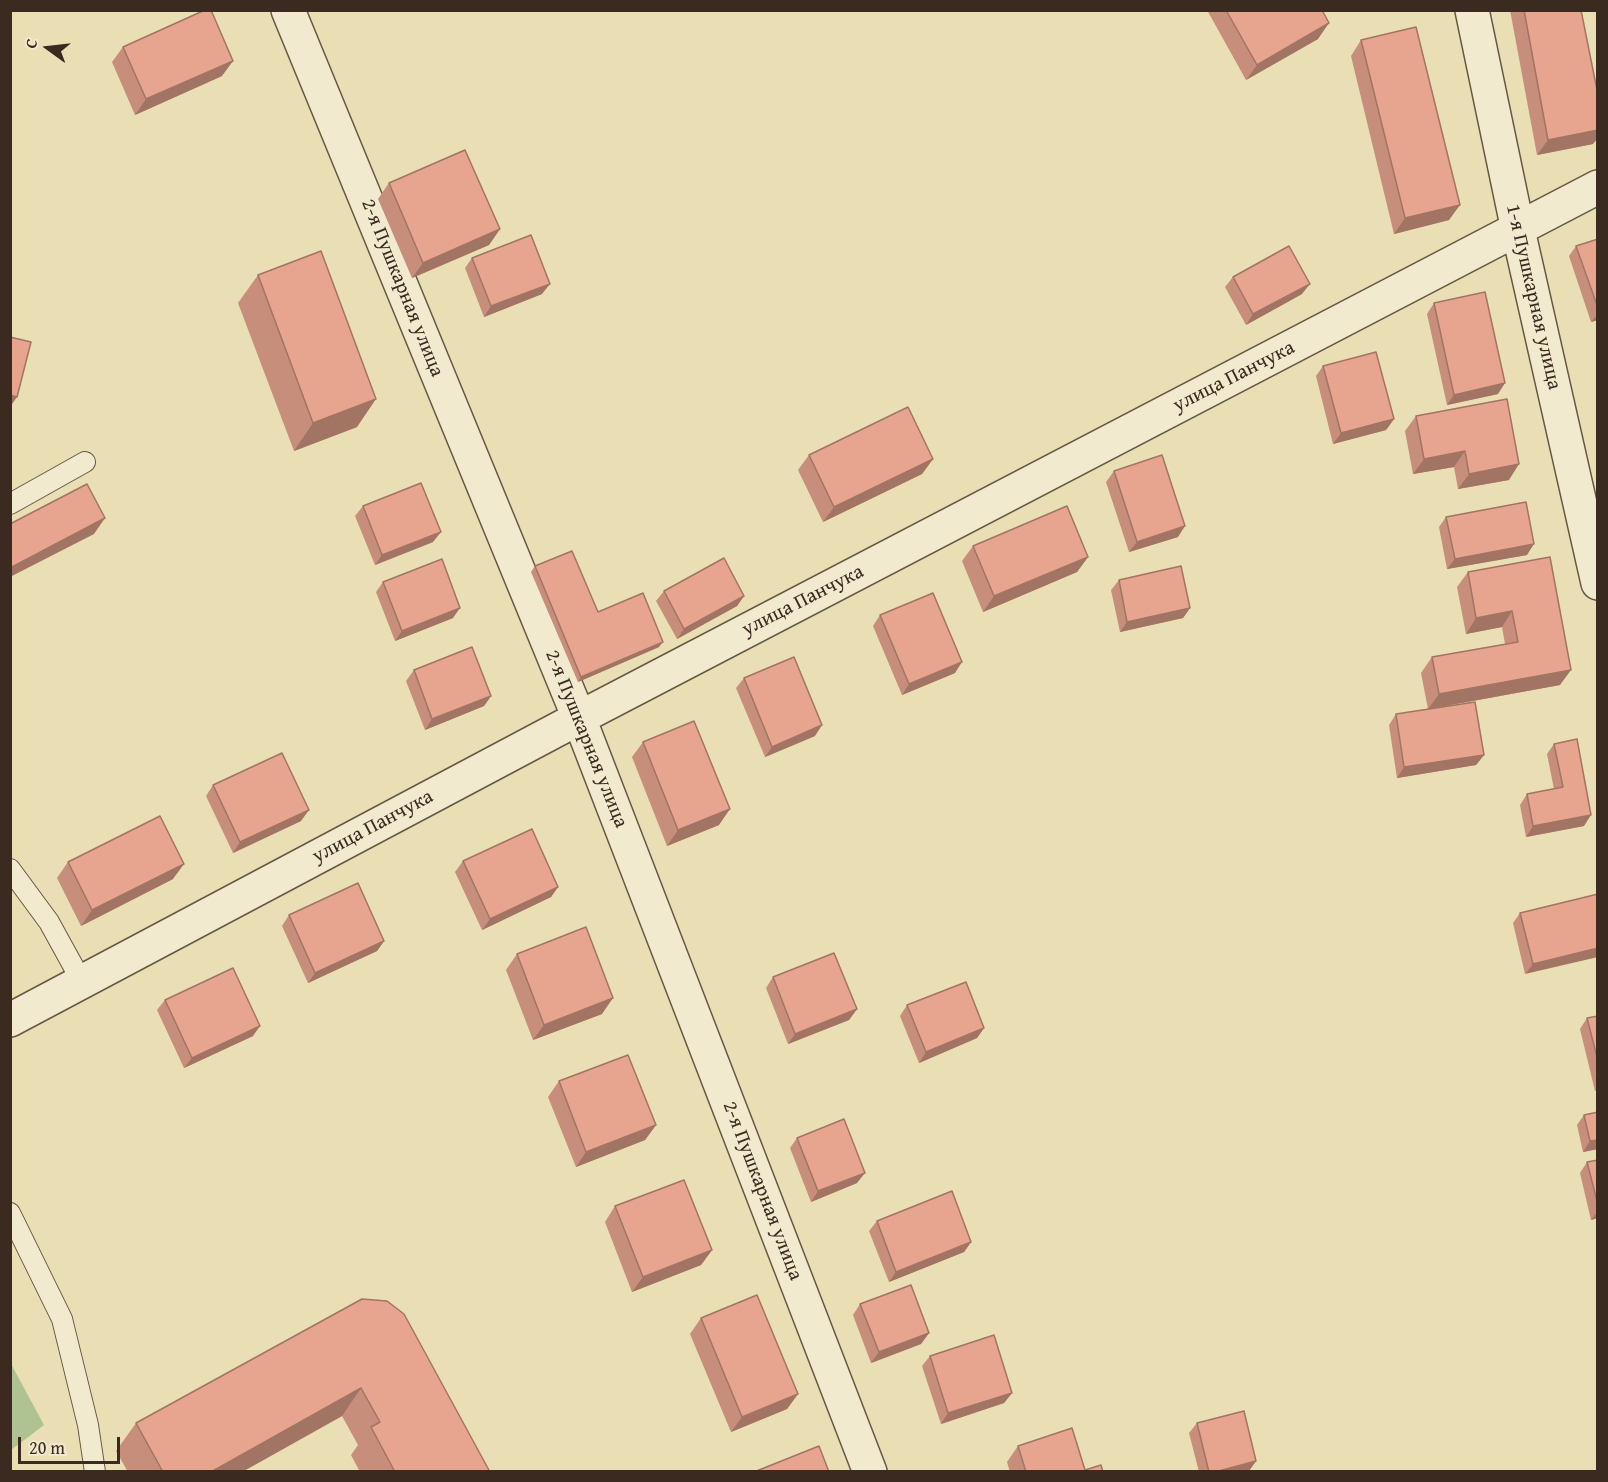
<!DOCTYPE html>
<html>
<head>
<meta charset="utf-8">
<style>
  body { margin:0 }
  #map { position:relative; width:1608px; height:1482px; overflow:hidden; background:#e9deb4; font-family:"Gentium Book Plus",serif }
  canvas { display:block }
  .frame { position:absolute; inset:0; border:12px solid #3b2a20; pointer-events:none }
  .north { position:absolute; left:18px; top:18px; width:60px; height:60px; -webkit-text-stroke:4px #f1eace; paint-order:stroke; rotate:285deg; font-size:16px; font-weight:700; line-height:24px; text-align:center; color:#3b2a20 }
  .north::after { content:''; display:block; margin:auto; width:21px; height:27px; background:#3b2a20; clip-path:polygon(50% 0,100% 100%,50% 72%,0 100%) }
  .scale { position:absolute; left:18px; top:1437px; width:102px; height:27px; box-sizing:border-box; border:3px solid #3b2a20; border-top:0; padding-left:8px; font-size:18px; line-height:21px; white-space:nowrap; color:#3b2a20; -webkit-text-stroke:4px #f1eace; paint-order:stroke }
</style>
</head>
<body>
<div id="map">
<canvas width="1608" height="1482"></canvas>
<div class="frame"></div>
<div class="north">С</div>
<div class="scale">20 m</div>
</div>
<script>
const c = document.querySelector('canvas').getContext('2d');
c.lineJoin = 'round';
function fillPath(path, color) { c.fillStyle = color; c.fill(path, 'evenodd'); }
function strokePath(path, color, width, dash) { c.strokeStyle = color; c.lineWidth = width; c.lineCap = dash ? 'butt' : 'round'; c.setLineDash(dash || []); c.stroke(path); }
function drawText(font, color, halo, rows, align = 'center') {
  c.font = font + ' "Gentium Book Plus",serif'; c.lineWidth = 5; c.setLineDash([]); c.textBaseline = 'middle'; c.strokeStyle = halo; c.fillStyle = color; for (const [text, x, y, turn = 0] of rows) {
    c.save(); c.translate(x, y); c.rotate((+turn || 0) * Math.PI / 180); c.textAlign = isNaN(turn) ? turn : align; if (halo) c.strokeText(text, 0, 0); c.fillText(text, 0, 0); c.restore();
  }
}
fillPath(new Path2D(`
  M10,1362l34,63 -33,25h-1z`), '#b0c292');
const lane = new Path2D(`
  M10,504l75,-42
  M10,869l39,53 33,60
  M10,1213l52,106 26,106 7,47`);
const street = new Path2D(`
  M288,10l291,708 291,754
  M1472,10l46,220 80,353
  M10,1020l569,-302 1019,-531`);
strokePath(lane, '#665745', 22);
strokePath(street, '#665745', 36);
strokePath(lane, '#f1eace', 20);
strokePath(street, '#f1eace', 33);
fillPath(new Path2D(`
  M1207,10h115l-4,29 -72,41z
  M1510,10h71l12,134 -56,11z
  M1361,40l88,180 -55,14 -43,-178z
  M123,47l99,29 -87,39 -23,-53z
  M389,183l111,46 -11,16 -77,33 -34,-79z
  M1598,239v81l-7,2 -22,-66 7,-10z
  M472,258l70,36 -58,23 -19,-49z
  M258,275l99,152 -63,24 -56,-148z
  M1233,277l69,17 -56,31 -21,-38z
  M1434,303l64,91 -51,11 -20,-91z
  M1323,366l71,53 -8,11 -53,14 -17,-68z
  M1416,416l93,64 -51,9 -4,-22 -41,7 -8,-43z
  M809,455l124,4 -11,15 -99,48 -25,-52z
  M1114,471l64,66 -49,15 -23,-70z
  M363,506l70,36 -58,23 -20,-49z
  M1446,517l81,38 -80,14 -8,-42z
  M973,546l115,11 -11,15 -94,40 -21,-51z
  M1550,557l10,128 -125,23 49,47 -8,10 -79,13 -8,-53 7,-11 32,-5 -7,-36 11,-16 73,-13 -3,-17 -36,7 -9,-47 11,-15z
  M535,566l63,46 61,35 -81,35 -47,-110z
  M1119,580l71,28 -7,10 -63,14 -9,-42z
  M383,582l70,36 -58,23 -19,-49z
  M664,591l80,5 -7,10 -60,33 -21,-38z
  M880,615l75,58 -53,22 -29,-69z
  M414,670l77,26 -7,10 -59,24 -19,-49z
  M744,678l71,58 -50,21 -29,-69z
  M643,742l76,83 -52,21 -35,-89z
  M1554,744l30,82 -58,11 -6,-32 7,-11 27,-5 -7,-35z
  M213,785l88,36 -68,32 -27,-57z
  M463,861l95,26 -7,10 -69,33 -27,-58z
  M68,862l105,17 -92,47 -24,-48z
  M1598,894l-73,80 -12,-51 7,-10z
  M289,915l95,26 -7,10 -69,32 -26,-57z
  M517,954l85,60 -69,26 -27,-70z
  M773,977l84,32 -8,11 -61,24 -22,-56z
  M165,1000l88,36 -69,32 -27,-58z
  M907,1005l77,23 -7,10 -58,25 -19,-47z
  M1598,1016v75h-3l-15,-62 7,-11z
  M559,1081l97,44 -11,15 -69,27 -28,-70z
  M1598,1112v37l-15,3 -6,-27 7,-10z
  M797,1138l60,45 -46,19 -21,-54z
  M1598,1160v58l-7,2 -11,-47 7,-11z
  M615,1206l97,44 -11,15 -69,27 -27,-70z
  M877,1221l94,21 -7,10 -75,30 -20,-51z
  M362,1299l128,173h-130l-9,-17 7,-10 -16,-29 -100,56h-114l-12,-21 20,-28z
  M860,1304l69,29 -8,11 -50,19 -18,-48z
  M701,1318l97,76 -11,15 -56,23 -41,-98z
  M930,1356l82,37 -8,10 -63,21 -19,-58z
  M1197,1423l59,38 -7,10 -50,1 -10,-39z
  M1018,1446l67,24 18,2h-93l-3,-10z`), '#c78e7b');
fillPath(new Path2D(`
  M1329,23l-11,16 -72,41 11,-15z
  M233,61l-11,15 -87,39 11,-16z
  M1598,130v8l-5,6 -56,11 11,-15z
  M1460,205l-11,15 -55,14 11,-16z
  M500,229l-11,16 -77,33 11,-15z
  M550,284l-8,10 -58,23 7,-11z
  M1310,284l-8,10 -56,31 7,-11z
  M1598,314v6l-7,2z
  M1505,383l-7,11 -51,11 7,-10z
  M10,395l7,2 -7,10z
  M376,399l-19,28 -63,24 19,-28z
  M1394,419l-8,11 -53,14 8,-11z
  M1465,451l-11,16 -41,7 11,-15z
  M933,459l-11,15 -99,48 11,-15z
  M1519,464l-10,16 -51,9 11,-15z
  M105,518l-11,16 -84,43v-9z
  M1185,526l-7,11 -49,15 8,-10z
  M441,532l-8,10 -58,23 7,-10z
  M1534,544l-7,11 -80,14 8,-10z
  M1088,557l-11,15 -94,40 11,-16z
  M744,596l-7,10 -60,33 7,-10z
  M460,608l-7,10 -58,23 7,-10z
  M1190,608l-7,10 -63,14 7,-10z
  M1512,611l-10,16 -36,7 10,-16z
  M663,642l-4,5 -81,35 3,-5z
  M962,662l-7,11 -53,22 7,-11z
  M1571,670l-11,15 -132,24 11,-15z
  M491,696l-7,10 -59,24 7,-11z
  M822,725l-7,11 -50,21 7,-10z
  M1484,755l-8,10 -79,13 7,-11z
  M730,809l-11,16 -52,21 11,-16z
  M309,810l-8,11 -68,32 7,-11z
  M1591,815l-7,11 -58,11 7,-11z
  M184,864l-11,15 -92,47 11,-16z
  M558,887l-7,10 -69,33 8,-11z
  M384,941l-7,10 -69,32 7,-10z
  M1598,948v9l-73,17 8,-10z
  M613,998l-11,16 -69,26 11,-15z
  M857,1009l-8,11 -61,24 7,-10z
  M260,1026l-7,10 -69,32 8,-10z
  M984,1028l-7,10 -58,25 7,-11z
  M656,1125l-11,15 -69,27 10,-15z
  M1598,1140v9l-15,3 7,-11z
  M865,1173l-8,10 -46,19 7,-11z
  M1598,1211v7l-7,2z
  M971,1242l-7,10 -75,30 7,-10z
  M712,1250l-11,15 -69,27 11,-15z
  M929,1333l-8,11 -50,19 8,-11z
  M361,1388l-19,28 -100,56h-31z
  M1012,1393l-8,10 -63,21 7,-11z
  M798,1394l-11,15 -56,23 11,-15z
  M1256,1461l-7,10 -2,1h-32z`), '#a27464');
const building = new Path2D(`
  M205,10h6l22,51 -87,38 -23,-52z
  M1226,10h96l7,13 -72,42z
  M1524,10h57l17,85v35l-50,10z
  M1416,27l44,178 -55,13 -44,-178z
  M465,150l35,79 -77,34 -34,-80z
  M531,235l19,49 -59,22 -19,-48z
  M1598,239v69l-22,-62z
  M1289,246l21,38 -57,30 -20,-37z
  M321,251l55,148 -63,24 -55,-148z
  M1485,292l20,91 -51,12 -20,-92z
  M10,337l21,5 -14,55 -7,-2z
  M1376,352l18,67 -53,14 -18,-67z
  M1507,399l12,65 -50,10 -4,-23 -41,8 -8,-43z
  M908,407l25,52 -99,48 -25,-52z
  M1162,455l23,71 -48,16 -23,-71z
  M421,483l20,49 -59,23 -19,-49z
  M87,484l18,34 -95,50v-44z
  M1526,502l8,42 -79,15 -9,-42z
  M1067,506l21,51 -94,39 -21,-50z
  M572,551l26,61 45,-19 20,49 -82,35 -46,-111z
  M1550,557l21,113 -132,24 -7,-37 86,-15 -6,-31 -36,7 -8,-46z
  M724,558l20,38 -60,33 -20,-38z
  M442,559l18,49 -58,23 -19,-49z
  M1181,566l9,42 -63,14 -8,-42z
  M933,593l29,69 -53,22 -29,-69z
  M472,647l19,49 -59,23 -18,-49z
  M794,657l28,68 -50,22 -28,-69z
  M1475,702l9,53 -80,12 -8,-53z
  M694,721l36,88 -52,21 -35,-88z
  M1577,739l14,76 -58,11 -6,-32 36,-7 -9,-43z
  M282,753l27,57 -69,32 -27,-57z
  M160,816l24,48 -92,46 -24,-48z
  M532,829l26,58 -68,32 -27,-58z
  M358,883l26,58 -69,32 -26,-58z
  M1598,894v54l-65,16 -13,-51z
  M586,927l27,71 -69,27 -27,-71z
  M834,953l23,56 -62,25 -22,-57z
  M233,968l27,58 -68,32 -27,-58z
  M966,982l18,46 -58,24 -19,-47z
  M1598,1016v45l-11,-43z
  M628,1055l28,70 -70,27 -27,-71z
  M1598,1112v28l-8,1 -6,-26z
  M844,1119l21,54 -47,18 -21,-53z
  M1598,1160v45l-11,-43z
  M684,1180l28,70 -69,27 -28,-71z
  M952,1191l19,51 -75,30 -19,-51z
  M911,1285l18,48 -50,19 -19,-48z
  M757,1295l41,99 -56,23 -41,-99z
  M362,1299l25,2 17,13 86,158h-95l-24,-45 9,-5 -19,-34 -150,84h-48l-27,-49z
  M994,1335l18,58 -64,20 -18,-57z
  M1244,1411l12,50 -41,11h-6l-12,-49z
  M1072,1428l13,42 16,-5 2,7h-77l-8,-26z
  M819,1446l10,26h-75z`);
fillPath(building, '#e7a58f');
strokePath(building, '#a27464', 1.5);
drawText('20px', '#3b2a20', '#f1eace', [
  ["2-я Пушкарная улица",402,288,68],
  ["1-я Пушкарная улица",1533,297,77],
  ["улица Панчука",1234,377,-27],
  ["улица Панчука",803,601,-27],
  ["2-я Пушкарная улица",586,739,68],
  ["улица Панчука",373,827,-28],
  ["2-я Пушкарная улица",762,1191,69]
]);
</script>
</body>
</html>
